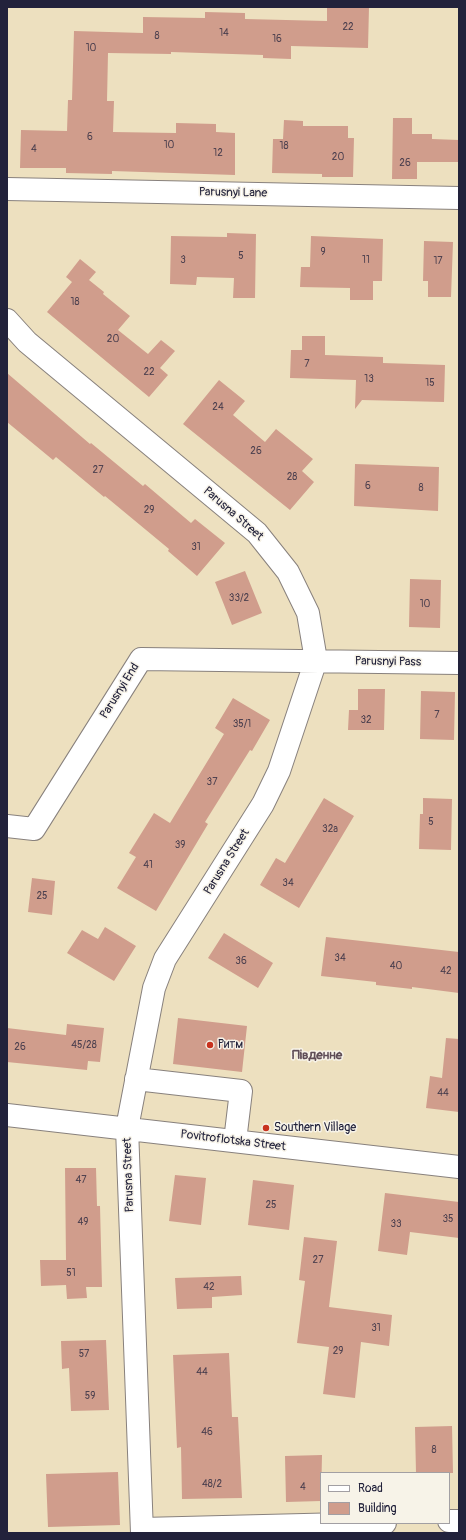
<!DOCTYPE html>
<html>
<head>
<meta charset="utf-8">
<style>
  body { margin:0 }
  #map { position:relative; width:466px; height:1540px; overflow:hidden; background:#ede0bf; font-family:Pangolin,sans-serif }
  canvas { display:block }
  .frame { position:absolute; inset:0; border:8px solid #22223b; pointer-events:none }
  .legend { position:absolute; left:320px; top:1472px; width:130px; height:52px; box-sizing:border-box; background:#f7f3e8; border:1px solid #a29fa3; margin:0; padding:5px 7px; list-style:none; font-size:12px; color:#22223b }
  .legend li { display:flex; align-items:center; gap:8px; height:20px }
  .legend b { width:20px; border:1px solid #a29fa3 }
</style>
</head>
<body>
<div id="map">
<canvas width="466" height="1540"></canvas>
<div class="frame"></div>
<ul class="legend">
<li><b style="height:5px;background:#fff"></b>Road</li>
<li><b style="height:11px;background:#d09d8c"></b>Building</li>
</ul>
</div>
<script>
const c = document.querySelector('canvas').getContext('2d');
c.lineJoin = 'round';
function fillPath(path, color) { c.fillStyle = color; c.fill(path, 'evenodd'); }
function strokePath(path, color, width, dash) { c.strokeStyle = color; c.lineWidth = width; c.lineCap = dash ? 'butt' : 'round'; c.setLineDash(dash || []); c.stroke(path); }
function drawText(font, color, halo, rows, align = 'center') {
  c.font = font + ' Pangolin,sans-serif'; c.lineWidth = 3; c.setLineDash([]); c.textBaseline = 'middle'; c.strokeStyle = halo; c.fillStyle = color; for (const [text, x, y, turn = 0] of rows) {
    c.save(); c.translate(x, y); c.rotate((+turn || 0) * Math.PI / 180); c.textAlign = isNaN(turn) ? turn : align; if (halo) c.strokeText(text, 0, 0); c.fillText(text, 0, 0); c.restore();
  }
}
fillPath(new Path2D(`
  M327,7h42l-1,41 -77,-2v13l-28,-1v-3l-92,-3v2l-63,-1 -1,48h7l-1,31 63,1v-10l40,1v8l19,1v42l-123,-4v3l-46,-1v-5h-46l1,-38 46,1 1,-31h4l2,-69 69,2v-16l62,1v-6l40,1v6l82,2z
  M393,118h19v16h20v5l27,1v22h-42v17h-25z
  M284,120l19,1v5h45v12h6l-1,39h-31v-3l-50,-1 1,-34h10z
  M227,233l29,1 -1,64h-22l1,-20 -37,-1 -1,8 -26,-1 1,-48 56,1z
  M311,236l72,3 -1,42h-9v19h-23v-12l-50,-1 1,-20h9z
  M424,241l29,1 -2,55h-23v-16h-5z
  M80,259l16,13 -7,8 15,12 -1,2 27,22 -12,14 30,24 13,-14 14,11 -15,17 8,7 -19,22 -102,-85 25,-30 -6,-5z
  M302,336h23v19l58,2v6l62,2 -1,37 -82,-2 -7,9 1,-29 -66,-2 1,-28h11z
  M7,373l83,71 1,-1 52,43 2,-2 46,39 4,-4 30,24 -28,33 -29,-25 1,-2 -64,-53 -1,1 -48,-40 -3,3 -46,-38z
  M219,380l26,21 -12,14 32,27 11,-13 37,30 -11,12 12,11 -24,28 -107,-86z
  M355,464l84,3 -1,44 -84,-5z
  M245,571l17,42 -30,12 -17,-43z
  M410,579l31,1 -1,48 -31,-1z
  M358,689h27l-1,41h-36l1,-20h9z
  M421,691l34,1 -1,48 -34,-1z
  M233,698l37,22 -18,31 -2,-1 -45,72 3,2 -52,87 -39,-23 19,-31 -7,-4 25,-40 16,10 54,-89 -9,-6z
  M324,798l30,18 -55,92 -39,-23 16,-27 9,5z
  M423,798l29,1 -1,51 -32,-1 1,-35h3z
  M32,878l23,3 -3,34 -24,-3z
  M105,927l31,19 -22,35 -47,-28 15,-23 16,9z
  M224,933l49,30 -15,25 -50,-30z
  M326,937l133,15v41l-47,-6v2l-36,-4v-3l-55,-6z
  M178,1018l69,8 -5,46 -69,-8z
  M67,1024l37,4 -4,34 -12,-1 -1,9 -80,-8v-34l59,7z
  M446,1038l13,1v73l-33,-4 4,-32 12,2z
  M65,1168h31l1,38h3l2,81h-16l1,11 -20,1 -1,-14 -25,1 -1,-26h26z
  M175,1175l31,3 -5,47 -32,-4z
  M253,1180l41,5 -5,45 -41,-5z
  M385,1193l74,9v36l-49,-6 -3,23 -29,-4z
  M304,1237l33,4 -8,66 63,8 -3,31 -28,-4 -6,56 -32,-4 6,-47 -32,-4 8,-62 -6,-1z
  M241,1276l1,19 -30,2v11l-35,1 -2,-31z
  M106,1340l3,70 -38,1 -2,-43 -7,1 -1,-28z
  M229,1353l3,64h6l4,81 -60,1 -1,-52 -4,1 -4,-93z
  M452,1426l1,47h-37l-1,-46z
  M322,1455l-1,46 -35,1 -1,-46z
  M118,1472l2,53 -72,2 -2,-53z`), '#d09d8c');
const street = new Path2D(`
  M7,189l452,9
  M7,320l20,22 230,191 31,39 20,41 8,47 -37,111 -16,33 -98,155 -11,29 -27,140 15,405
  M7,826l27,3 107,-170 318,4
  M136,1079l105,12 -6,50
  M7,1115l452,52
  M449,1521h10
  M142,1529l243,-6`);
strokePath(street, '#88817d', 24);
strokePath(street, '#fff', 22);
for (const [x, y, r, color] of [
  [210,1045,4,"#c8321e"],
  [266,1128,4,"#c8321e"]
]) { const dot = new Path2D(); dot.arc(x, y, r, 0, 2 * Math.PI); c.fillStyle = color; c.fill(dot); strokePath(dot, '#f7f3e8', 1.5); }
drawText('10px', '#4e414f', null, [
  ["22",348,27],
  ["14",224,33],
  ["8",157,36],
  ["16",277,39],
  ["10",91,48],
  ["6",90,137],
  ["10",169,145],
  ["18",284,146],
  ["4",34,149],
  ["12",218,153],
  ["20",338,157],
  ["26",405,163],
  ["9",323,252],
  ["5",241,256],
  ["3",183,260],
  ["11",366,260],
  ["17",438,261],
  ["18",75,302],
  ["20",113,339],
  ["7",307,364],
  ["22",149,372],
  ["13",369,379],
  ["15",430,383],
  ["24",218,407],
  ["26",256,451],
  ["27",98,470],
  ["28",292,477],
  ["6",368,486],
  ["8",421,488],
  ["29",149,510],
  ["31",196,547],
  ["33/2",239,598],
  ["10",425,604],
  ["7",437,715],
  ["32",366,720],
  ["35/1",242,724],
  ["37",212,782],
  ["5",431,822],
  ["32а",330,829],
  ["39",180,845],
  ["41",148,865],
  ["34",288,883],
  ["25",42,896],
  ["34",340,958],
  ["36",241,961],
  ["40",396,966],
  ["42",446,971],
  ["45/28",84,1045],
  ["26",20,1047],
  ["44",443,1093],
  ["47",81,1180],
  ["25",271,1205],
  ["35",448,1219],
  ["49",83,1222],
  ["33",396,1224],
  ["27",318,1260],
  ["51",71,1273],
  ["42",209,1287],
  ["31",376,1328],
  ["29",338,1351],
  ["57",84,1354],
  ["44",202,1372],
  ["59",90,1396],
  ["46",207,1432],
  ["8",434,1450],
  ["48/2",212,1484],
  ["4",303,1487]
]);
drawText('12px', '#22223b', '#f7f3e8', [
  ["Parusnyi Lane",233,193,1],
  ["Parusna Street",233,514,41],
  ["Parusnyi Pass",388,662,1],
  ["Parusnyi End",120,691,-58],
  ["Parusna Street",227,862,-58],
  ["Povitroflotska Street",233,1141,7],
  ["Parusna Street",129,1175,-92]
]);
drawText('12px', '#22223b', '#f7f3e8', [
  ["Ритм",218,1045],
  ["Southern Village",274,1128]
], 'left');
drawText('bold 13px', '#5f4d57', '#f7f3e8', [
  ["Південне",317,1056]
]);
</script>
</body>
</html>
